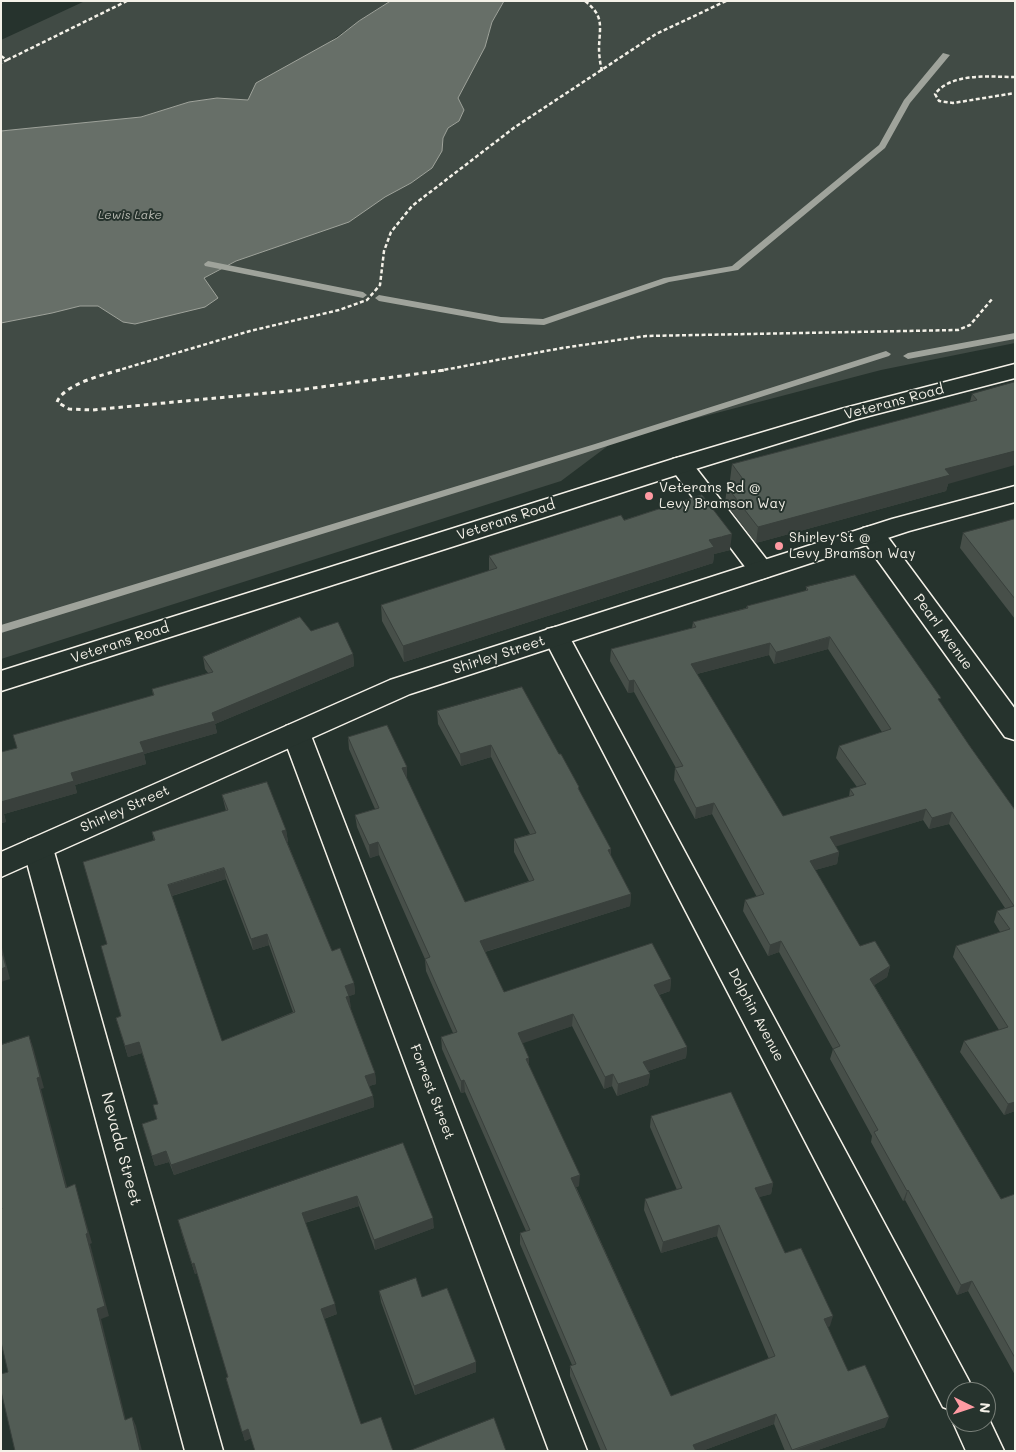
<!DOCTYPE html>
<html>
<head>
<meta charset="utf-8">
<style>
  body { margin:0 }
  #map { position:relative; width:1016px; height:1452px; overflow:hidden; background:#26332d; font-family:Mali,sans-serif }
  canvas { display:block }
  .frame { position:absolute; inset:0; border:2px solid #f4f1e8; pointer-events:none }
  .north { position:absolute; left:946px; top:1382px; width:50px; height:50px; box-sizing:border-box; background:#26332d; border:1px solid #787f78; border-radius:50%; rotate:94deg; font-size:14px; font-weight:700; line-height:20px; text-align:center; color:#f4f1e8 }
  .north::after { content:''; display:block; margin:auto; width:18px; height:22px; background:#ff9aa2; clip-path:polygon(50% 0,100% 100%,50% 72%,0 100%) }
</style>
</head>
<body>
<div id="map">
<canvas width="1016" height="1452"></canvas>
<div class="frame"></div>
<div class="north">N</div>
</div>
<script>
const c = document.querySelector('canvas').getContext('2d');
c.lineJoin = 'round';
function fillPath(path, color) { c.fillStyle = color; c.fill(path, 'evenodd'); }
function strokePath(path, color, width, dash) { c.strokeStyle = color; c.lineWidth = width; c.lineCap = dash ? 'butt' : 'round'; c.setLineDash(dash || []); c.stroke(path); }
function drawText(font, color, halo, rows, align = 'center') {
  c.font = font + ' Mali,sans-serif'; c.lineWidth = 4; c.setLineDash([]); c.textBaseline = 'middle'; c.strokeStyle = halo; c.fillStyle = color; for (const [text, x, y, turn = 0] of rows) {
    c.save(); c.translate(x, y); c.rotate((+turn || 0) * Math.PI / 180); c.textAlign = isNaN(turn) ? turn : align; if (halo) c.strokeText(text, 0, 0); c.fillText(text, 0, 0); c.restore();
  }
}
fillPath(new Path2D(`
  M85,1h306l-32,20 -111,79 -31,-2 -28,4 -48,15 -140,14v-91z
  M504,1h511v342l-134,27 -264,69 -56,42 -560,178v-336l51,-10 28,-7h18l25,16 113,-61 28,-10 147,-68 30,-32 2,-13 5,-10 11,-7 -1,-23 31,-64 3,-12z`), '#414b45');
const water = new Path2D(`
  M391,1h113l-12,21 -7,25 -27,51 6,12 -5,11 -11,7 -5,10 -1,13 -10,17 -21,15 -26,14 -36,25 -113,39 -32,17 14,20 -13,9 -70,17 -12,-2 -25,-16h-18l-28,7 -51,10v-192l140,-14 48,-15 28,-4 31,2 8,-17 81,-45 22,-17z`);
fillPath(water, '#676f68');
strokePath(water, '#9fa39b', 1);
fillPath(new Path2D(`
  M943,53l7,2 -40,48 -25,45 -147,122 -69,12 -125,43 -43,-2 -122,-22 -4,-3 4,-3 122,22 42,2 121,-41 68,-12 147,-121 25,-45z
  M208,261l155,31 4,3 -4,3 -158,-32 -1,-2z
  M1015,333v6l-107,20 -5,-3 5,-3z
  M886,351l5,3 -2,2 -288,92 -600,185v-8l594,-181z`), '#9fa39b');
const street = new Path2D(`
  M681,457l8,2 81,105 4,6 -4,6 -9,3 -9,-3 -79,-105 -4,-6 4,-6z
  M872,526l9,2 134,181v31l-10,-3 -142,-197 -3,-6 3,-6z
  M556,627l9,2 4,7 400,745 4,11h-17v20l-13,-5 -400,-771 4,-7z
  M296,723l10,3 4,7 277,718h-38l-267,-718 4,-7z
  M38,837l10,3 5,8 170,603h-38l-162,-603 5,-8z
  M986,1413l18,38h-38l-13,-29 3,-8v8h30z`);
const secondary = new Path2D(`
  M1015,364v14l-158,41 -168,52 -688,220v-20l672,-212 168,-50z
  M1015,486v16l-106,29 -499,163 -409,183v-25l389,-172 502,-161z`);
strokePath(street, '#f4f1e8', 3);
strokePath(secondary, '#f4f1e8', 3);
strokePath(new Path2D(`
  M585,1c19,15 15,24 14,46 0,8 1,16 3,24
  M1,56l6,4 -6,3
  M7,60l120,-59
  M1015,77c-25,0 -63,-5 -80,17l4,7 14,2 62,-10
  M116,371l134,-40 89,-21 28,-10 13,-15 4,-34 7,-19 21,-26 103,-79 141,-93 70,-33
  M438,371l124,-23 84,-12 312,-6 12,-5 23,-27`), '#f4f1e8', 2.5, [4, 2.5]);
strokePath(new Path2D(`
  M120,370c-17,5 -56,14 -63,32l12,7 23,1 207,-20 146,-20`), '#f4f1e8', 3, [4.5, 4]);
fillPath(street, '#26332d');
fillPath(secondary, '#26332d');
fillPath(new Path2D(`
  M1015,382l-67,102 -2,7 -190,52 -31,-40 2,-16 7,-2 -4,-5 2,-16 238,-62 2,-8z
  M1015,519v100l-55,-71 3,-15z
  M624,520l106,30 -16,4 -1,9 -309,99 -22,-41 -1,-16 108,-34v-15z
  M806,587l134,115 29,43 46,65v301l-11,4 -44,-63 4,-11 35,-11 -46,-73 3,-11 44,-14 -6,-10 3,-11 8,-3 -56,-84 -20,5 -6,-9 -88,26 4,6 -2,12 -22,6 45,76 30,20 -3,11 -13,8 127,214 14,-5v181l-47,-84 -11,4 -52,-95 -2,1 -32,-59 1,-6 -42,-77 3,-10 -54,-97 -11,4 -25,-45 2,-11 12,-3 -45,-83 -17,5 -21,-39 1,-12h1l-42,-76 -6,1 -18,-32 1,-12 81,-21 1,-6 53,-14 1,-2 59,-15zM828,649l54,83 -43,14 -3,12 21,29 -7,2 -1,8 -66,19 -86,-142 72,-19 5,9z
  M311,631l42,23 1,12 -139,58 2,9 -73,21 2,10 -71,21 2,8 -73,21 2,8 -5,1 16,-75 136,-53 -1,-6 56,-16 -3,-4 -2,-12z
  M437,711l122,43 20,33v3l32,59v7l20,38 -1,12 -145,46 19,40 167,-13 -1,12 -11,4 28,52 -1,11 -38,13 2,3 -2,11 -31,11 -5,-10 -8,3 -32,-63 -50,17 7,23 50,120 -3,1 95,209 98,-37 -52,-123 -56,17 -17,-43 1,-11 32,-9 -27,-63 1,-11 122,67 -2,11 -12,3 26,56 45,73 -3,1 21,44 37,56 -70,24h-30l-11,-27 -72,27h-101l-31,-75v-10l2,-1 -52,-121v-11l6,-2 -61,-139 -4,1 -19,-44 -1,-12 12,-4 -27,-62 -1,-12 -46,-104 -9,3 -13,-31 -2,-12 20,-6 -26,-60 -1,-12 59,42 58,123 64,-21 -15,-29v-13l16,-5 -39,-77 -30,9 -23,-42z
  M222,795l64,35 2,12h-1l45,109 22,32 1,11 -6,2 1,11 25,66 1,11 -7,2 4,10 1,11 -200,68 -5,-13 -14,4 -13,-42 15,-5 1,-15 -16,-51 -14,4 -12,-39 5,-2 33,-175 -2,-9 74,-21zM226,879l27,71 16,-5 24,67 -71,29 -50,-145z
  M403,1143l31,85 -59,22 -16,-44 -54,17 32,91 -13,5 37,105 32,27 -142,-13 -6,3 -19,-63 2,-1 -31,-104 -2,1 -14,-43z
  M379,1291l43,6 54,75 -61,23 -34,-93z`), '#474f49');
fillPath(new Path2D(`
  M1015,451v14l-67,19 -2,7 -190,52 2,-16 187,-58z
  M732,534l-2,16 -16,4 -1,9 -309,99 -1,-16 306,-106z
  M830,637l-2,12 -54,15 2,-12z
  M770,643l-1,12 -80,21 2,-12z
  M353,654l1,12 -139,58 2,9 -73,21 2,10 -71,21 2,8 -73,21 2,8 -5,1v-21l70,-29 69,-31z
  M634,680v12l-6,1 1,-12z
  M491,745v12l-30,9 -1,-12z
  M407,767v12l-5,-11z
  M714,803l-2,11 -17,5 1,-11z
  M926,809l-3,11 -95,29 2,-12z
  M952,812l-3,12 -20,5 3,-11z
  M286,830l2,12 -4,1 -2,-12z
  M378,842l1,13 -9,3 -1,-13z
  M611,849l-1,12 -2,-11z
  M839,852l-2,12 -29,8 2,-11z
  M224,868l2,11 -55,17 -3,-11z
  M631,894l-1,12 -149,47 -1,-12z
  M267,934l2,11 -16,5 -2,-11z
  M781,941l-2,11 -11,4 2,-11z
  M1,944l9,35 -9,3z
  M890,966l-3,11 -20,13 3,-11z
  M671,979l-1,12 -18,6 2,-12z
  M354,983l1,11 -8,3 -2,-11z
  M349,996l2,11 -3,1 -2,-11z
  M573,1014l-1,12 -54,19v-12z
  M29,1036l4,11 11,41 -3,1 29,109 -4,-10 -29,-110z
  M139,1042l3,11 -14,4 -3,-11z
  M687,1047l-1,11 -44,15 1,-11z
  M529,1058v11l-3,-10z
  M375,1073l1,11 -10,3 -1,-11z
  M613,1074l-1,12 -8,3 1,-12z
  M650,1074l-2,11 -31,11 1,-12z
  M464,1080l1,12 -4,1v-12z
  M373,1096l1,11 -200,68 -3,-10z
  M1015,1102v9l-11,4 4,-11z
  M166,1151l3,11 -14,4 -3,-10z
  M580,1175l-1,11 -8,3v-11z
  M773,1183l-2,11 -19,5 3,-11z
  M75,1184l3,11 14,48 -2,1 19,72 -8,3 27,110 -3,-9 -28,-111 -11,-75z
  M908,1190l-3,10 -2,1 4,-10z
  M357,1196l2,10 -55,17 -2,-10z
  M433,1218l1,10 -59,22 -1,-10z
  M719,1225l-2,11 -56,17 2,-11z
  M194,1263l3,10 -2,1 -3,-10z
  M972,1281l-4,10 -11,4 4,-10z
  M335,1304l2,10 -14,5 -2,-10z
  M833,1316l-3,10 -9,3 3,-10z
  M476,1362v10l-61,23 -1,-9z
  M776,1414l-2,10 -72,27h-10l1,-6z
  M132,1417l4,9 6,25h-2z
  M889,1417l-4,10 -70,24h-23z
  M248,1429l3,9 -6,3 -3,-9z`), '#39403c');
const building = new Path2D(`
  M1015,382v69l-70,18 5,6 -192,52 -31,-40 18,-5 -13,-18 245,-64 -5,-6z
  M702,495l30,39 -23,6 5,7 -311,99 -22,-41 116,-37 -8,-12 132,-41 3,5z
  M1015,519v80l-52,-66z
  M855,575l86,123 -3,1 31,46 46,65v292l-7,2 -44,-63 44,-14 -52,-81 54,-17 -13,-18 17,-5 -62,-94 -20,6 -6,-9 -96,28 9,15 -29,9 50,85 15,-5 15,25 -20,13 131,220 14,-5v164l-43,-77 -11,4 -53,-95 -1,1 -33,-59 4,-2 -45,-81 7,-3 -59,-105 -11,4 -25,-45 19,-6 -50,-91 -18,5 -21,-40 8,-2 -49,-86 -5,1 -18,-32 85,-22 -3,-5 55,-14 -1,-2 61,-16 -2,-3zM830,637l61,92 -52,17 27,38 -16,5 4,6 -71,21 -92,-152 79,-21 6,9z
  M300,617l11,14 27,-9 15,32 -141,59 3,8 -75,21 4,10 -73,21 3,8 -73,21v-50l16,-4 -4,-13 141,-40 -2,-6 61,-17 -10,-15z
  M522,687l37,67h2l18,33 -1,1 33,61 -3,1 23,44 -151,47 24,51 148,-49 19,36 -17,6 33,62 -44,15 7,12 -32,10 -5,-10 -8,3 -32,-63 -55,19 11,25 -3,1 54,116 -9,3 100,218 104,-40 -56,-131 -56,17 -18,-43 37,-11 -31,-72 80,-24 42,91 -18,5 30,65 16,-5 32,68 -9,3 24,52 17,-6 24,52 -97,33 -16,-36 -83,31 3,6h-89l-37,-85 6,-2 -56,-131 10,-3 -66,-150 -3,1 -20,-44 16,-5 -32,-73 5,-2 -52,-115 -9,3 -14,-30 24,-7 -31,-71 39,-12 20,42 -5,1 63,134 69,-22 -20,-41 22,-6 -45,-88 -31,9 -23,-43z
  M267,782l19,48 -4,1 50,120 8,-3 14,35 -9,3 4,10 -3,1 29,76 -10,3 8,20 -202,69 -5,-14 -14,5 -10,-32 15,-5 -4,-14 5,-1 -19,-62 -14,4 -9,-28 5,-2 -20,-70 6,-2 -24,-82 72,-22 -3,-8 76,-22 -6,-15zM224,868l27,71 16,-5 28,78 -73,29 -54,-156z
  M1,949l5,18 -5,2z
  M29,1036l11,41 -3,1 29,110 9,-4 13,49 -2,1 19,72 -8,3 28,111 7,-3 8,34h-125l-14,-60v-17l7,-2 -7,-30v-133h1l-1,-3v-161z
  M403,1143l30,75 -59,22 -17,-44 -55,17 33,91 -14,5 40,115 20,-7 12,34h-138l-7,-22 -6,3 -16,-54 2,-1 -34,-114 -2,1 -14,-44z
  M416,1278l6,19 25,-9 29,74 -62,24 -35,-95z
  M494,1418l12,33h-97z`);
fillPath(building, '#525c55');
strokePath(building, '#39403c', 1);
for (const [x, y, r, color] of [
  [649,496,5,"#ff9aa2"],
  [779,546,5,"#ff9aa2"]
]) { const dot = new Path2D(); dot.arc(x, y, r, 0, 2 * Math.PI); c.fillStyle = color; c.fill(dot); strokePath(dot, '#26332d', 2); }
drawText('italic 12px', '#bcbdb5', '#26332d', [
  ["Lewis Lake",130,215]
]);
drawText('14px', '#f4f1e8', '#26332d', [
  ["Veterans Road",894,402,-15],
  ["Veterans Road",506,520,-18],
  ["Pearl Avenue",943,632,54],
  ["Veterans Road",120,643,-18],
  ["Shirley Street",499,655,-18],
  ["Shirley Street",125,809,-24],
  ["Dolphin Avenue",756,1015,62],
  ["Forrest Street",432,1092,69]
]);
drawText('14px', '#f4f1e8', '#26332d', [
  ["Veterans Rd @",659,488],
  ["Levy Bramson Way",659,504],
  ["Shirley St @",789,538],
  ["Levy Bramson Way",789,554]
], 'left');
drawText('16px', '#f4f1e8', '#26332d', [
  ["Nevada Street",121,1149,75]
]);
</script>
</body>
</html>
